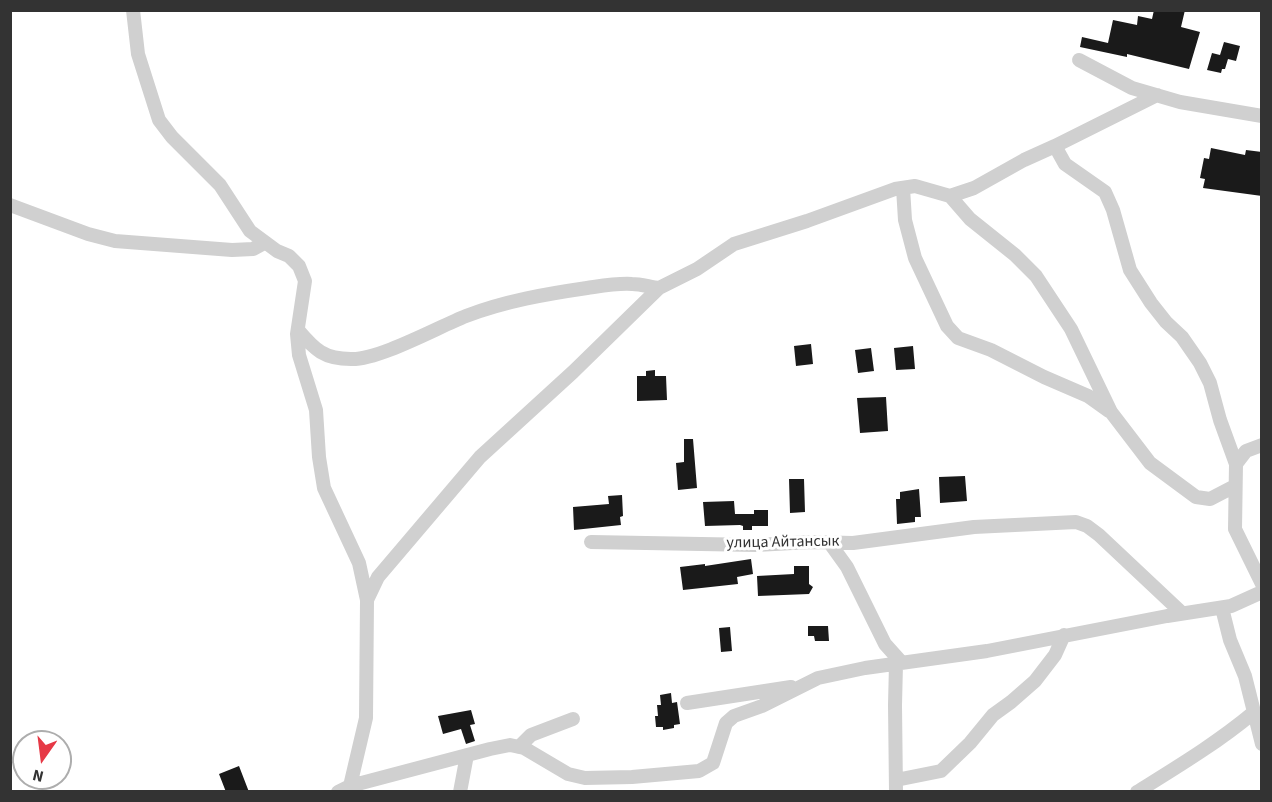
<!DOCTYPE html>
<html>
<head>
<meta charset="utf-8">
<style>
  body { margin:0 }
  #map { position:relative; width:1272px; height:802px; overflow:hidden; background:#fff; font-family:"Source Sans 3",sans-serif }
  canvas { display:block }
  .frame { position:absolute; inset:0; border:12px solid #333; pointer-events:none }
  .north { position:absolute; left:12px; top:730px; width:60px; height:60px; box-sizing:border-box; background:#fff; border:2px solid #adadad; border-radius:50%; rotate:194deg; font-size:16px; font-weight:700; line-height:24px; text-align:center; color:#333 }
  .north::after { content:''; display:block; margin:auto; width:21px; height:27px; background:#e63946; clip-path:polygon(50% 0,100% 100%,50% 72%,0 100%) }
</style>
</head>
<body>
<div id="map">
<canvas width="1272" height="802"></canvas>
<div class="frame"></div>
<div class="north">N</div>
</div>
<script>
const c = document.querySelector('canvas').getContext('2d');
c.lineJoin = 'round';
function fillPath(path, color) { c.fillStyle = color; c.fill(path, 'evenodd'); }
function strokePath(path, color, width, dash) { c.strokeStyle = color; c.lineWidth = width; c.lineCap = dash ? 'butt' : 'round'; c.setLineDash(dash || []); c.stroke(path); }
function drawText(font, color, halo, rows, align = 'center') {
  c.font = font + ' "Source Sans 3",sans-serif'; c.lineWidth = 6; c.setLineDash([]); c.textBaseline = 'middle'; c.strokeStyle = halo; c.fillStyle = color; for (const [text, x, y, turn = 0] of rows) {
    c.save(); c.translate(x, y); c.rotate((+turn || 0) * Math.PI / 180); c.textAlign = isNaN(turn) ? turn : align; if (halo) c.strokeText(text, 0, 0); c.fillText(text, 0, 0); c.restore();
  }
}
fillPath(new Path2D(`
  M1154,10h31l-4,17 19,5 -11,37 -62,-15v3l-47,-10 2,-10 26,6 5,-23 24,5 1,-9 14,3z
  M1224,42l16,4 -4,15 -8,-2 -3,10h-3l-1,4 -14,-3 5,-17 8,2z
  M1211,148l34,7 1,-5 16,2v44l-59,-8 2,-9 -5,-1 4,-20 5,1z
  M811,344l2,20 -17,2 -2,-20z
  M913,346l2,23 -19,1 -2,-22z
  M871,348l3,23 -16,2 -3,-23z
  M655,370v6h11l1,24 -30,1v-25h9v-5z
  M886,397l2,34 -28,2 -3,-35z
  M684,439h9l4,49 -19,2 -2,-27 8,-1z
  M965,476l2,25 -27,2 -1,-26z
  M789,479h15l1,33 -15,1z
  M919,489l2,28h-6v5l-18,2 -1,-25h4v-7z
  M622,495l1,21 -3,1 1,8 -47,5 -1,-23 36,-3 -1,-8z
  M734,501l1,13h19v-4h14v16h-16v4h-9v-4l-3,-1 -35,1 -2,-24z
  M751,559l2,15 -16,3 1,7 -55,6 -3,-23 25,-3v2z
  M794,566h15v18l4,3 -4,7 -51,2 -1,-20 37,-2z
  M808,626h20l1,15h-14l-1,-5h-6z
  M730,627l2,24 -11,1 -2,-24z
  M671,693l1,10 5,-1 3,22 -6,1v3l-11,2v-3h-7l-1,-11h3l-1,-11h4l-1,-10z
  M471,710l4,14 -5,1 5,16 -9,3 -5,-15 -18,5 -5,-18z
  M239,766l10,26h-23l-7,-18z`), '#1a1a1a');
strokePath(new Path2D(`
  M133,10l5,44 21,66 13,17 48,48 30,46 27,20 12,5 10,10 6,15 -8,53 2,21 17,55 3,47 5,31 35,75 8,37 -1,118 -16,68
  M1079,60l53,28 48,14 82,14
  M1055,146l10,18 40,28 8,18 17,60 21,33 15,19 16,15 18,26 10,20 10,37 16,44 -1,65 27,55
  M903,188l2,32 10,38 32,68 11,12 33,12 53,27 44,19 21,15
  M950,196l20,23 45,36 21,21 35,53 40,83 39,51 46,34 14,2 25,-13
  M10,205l78,29 27,7 117,9 21,-1 11,-6
  M298,330c17,20 26,29 53,29 28,1 87,-32 115,-43 39,-15 80,-22 121,-28 14,-2 30,-5 45,-4 9,0 18,3 27,4
  M1236,464l10,-13 16,-6
  M591,542l165,3 55,-3 42,1 121,-16 102,-5 11,4 12,9 83,78
  M829,542l18,25 38,77 17,19
  M367,600l11,-23 102,-120 93,-85 86,-84 38,-19 37,-25 73,-23 88,-32 20,-3 35,10 24,-8 50,-28 31,-14 102,-51
  M1222,608l8,32 15,36 17,68
  M687,703l104,-16
  M519,747l12,-12 42,-16
  M896,780l45,-9 29,-28 23,-28 18,-13 24,-21 20,-26 9,-20
  M338,792l12,-6 140,-37 20,-4 14,3 44,26 17,4 47,-1 67,-6 14,-8 13,-40 8,-7 28,-10 56,-28 47,-10 122,-17 180,-35 64,-10 31,-14
  M460,792l7,-37
  M896,792l-1,-87 1,-41
  M1137,792c40,-25 80,-49 116,-79`), '#d0d0d0', 14);
drawText('16px', '#333', '#fff', [
  ["улица Айтансык",783,543,-1]
]);
</script>
</body>
</html>
